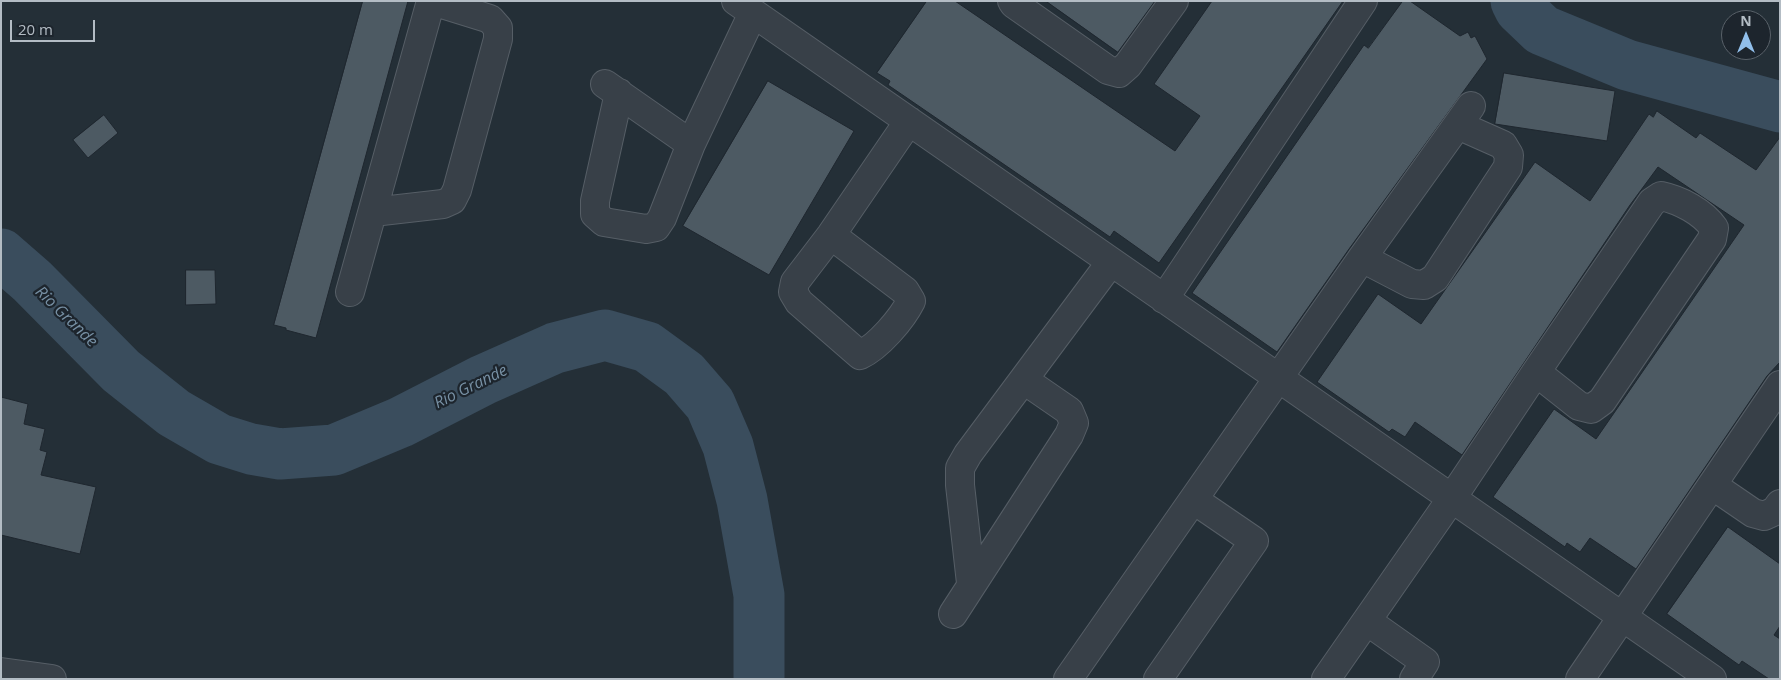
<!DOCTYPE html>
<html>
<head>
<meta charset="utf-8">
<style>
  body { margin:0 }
  #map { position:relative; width:1781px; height:680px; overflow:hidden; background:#242f37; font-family:"Open Sans",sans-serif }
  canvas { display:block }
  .frame { position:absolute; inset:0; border:2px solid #b3bcc4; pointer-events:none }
  .north { position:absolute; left:1721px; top:10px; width:50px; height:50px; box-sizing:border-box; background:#1d252d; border:1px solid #596169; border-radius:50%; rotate:0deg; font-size:14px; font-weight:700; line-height:20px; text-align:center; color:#b3bcc4 }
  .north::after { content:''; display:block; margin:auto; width:18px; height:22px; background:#91bfeb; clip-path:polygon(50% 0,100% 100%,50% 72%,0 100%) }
  .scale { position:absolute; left:10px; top:20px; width:85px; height:22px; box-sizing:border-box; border:2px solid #b3bcc4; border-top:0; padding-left:6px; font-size:15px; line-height:18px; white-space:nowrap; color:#b3bcc4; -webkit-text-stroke:4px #1d252d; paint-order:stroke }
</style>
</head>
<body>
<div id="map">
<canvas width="1781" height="680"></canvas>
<div class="frame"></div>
<div class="north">N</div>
<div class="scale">20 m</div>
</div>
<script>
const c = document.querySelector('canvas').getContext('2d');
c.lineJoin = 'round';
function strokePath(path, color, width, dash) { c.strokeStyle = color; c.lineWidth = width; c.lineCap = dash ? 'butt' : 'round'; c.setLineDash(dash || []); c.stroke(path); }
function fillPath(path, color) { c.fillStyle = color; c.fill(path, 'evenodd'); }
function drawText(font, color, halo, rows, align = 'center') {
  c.font = font + ' "Open Sans",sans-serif'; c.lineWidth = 4.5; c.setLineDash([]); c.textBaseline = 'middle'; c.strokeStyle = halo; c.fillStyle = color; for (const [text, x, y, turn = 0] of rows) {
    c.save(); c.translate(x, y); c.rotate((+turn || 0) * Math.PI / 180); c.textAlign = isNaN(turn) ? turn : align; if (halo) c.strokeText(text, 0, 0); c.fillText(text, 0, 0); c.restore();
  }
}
strokePath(new Path2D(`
  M1516,1l4,8 22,21 39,16 46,19 153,42
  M1,254l31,27 89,90 53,42 45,26 32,10 29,5 54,-4 67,-28 82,-42 72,-32 50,-13 42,12 37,27 26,30 18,42 14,54 17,95v84`), '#3a4d5d', 51);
const building = new Path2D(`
  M363,1h45l-92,337 -30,-8v-2l-12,-3z
  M927,1h28l220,150 25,-35 -46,-32 58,-83h131l-184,262 -45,-32 -4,6 -222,-152 2,-4 -13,-8z
  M1046,1h109l-37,51z
  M1403,1h7l50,35 8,-4 3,6 4,-2 12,23 -138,190 -72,103 -85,-59 172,-248 4,3z
  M1504,73l111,18 -8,50 -112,-17z
  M768,81l86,50 -85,144 -86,-49z
  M1657,111l39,27 4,-5 56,37 24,-33v225l-13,14 -131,193 -46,-31 -10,14 -13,-9 -2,4 -72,-50 61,-88 42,30 148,-214 -86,-58 -28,38 -168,250 -47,-33 -10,15 -13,-8 -3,3 -72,-50 61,-88 43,30 114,-162 55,39 59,-87 4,3z
  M104,115l14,18 -30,25 -15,-18z
  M186,270h29l1,34 -30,1z
  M1,397l27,7 -4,20 21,5 -5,21 7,2 -6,23 55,12 -16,67 -79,-19z
  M1728,527l52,37v62l-6,9 6,4v40h-11l-27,-18 -3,4 -72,-51z`);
fillPath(building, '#4d5a63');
strokePath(building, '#1f272f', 1);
const minor = new Path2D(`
  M736,1l976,678
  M1012,1l2,3 94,66 11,3 9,-8 46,-64
  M605,84l86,60
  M619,93l-24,108v13l9,8 42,7 10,-2 6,-9 29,-74 62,-131
  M373,212l70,-8 9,-4 5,-10 41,-151v-11l-8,-9 -58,-18
  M831,235l74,56 6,10c-9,18 -33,46 -51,54l-61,-53 -6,-10 2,-10 36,-47 78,-114
  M1362,258l50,26 12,1 11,-7 73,-111 1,-12 -6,-10 -45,-20
  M350,292l81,-291
  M1164,299l199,-298
  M1712,485l41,28 11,3 11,-5 5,-7
  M971,583l-11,-98v-17l8,-14 143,-192
  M953,614l116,-179 5,-12 -5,-12 -45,-31
  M1367,621l58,41 -11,17
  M1,672l51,7
  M1068,679l294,-421 109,-152
  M1158,679l96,-138 -60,-41
  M1326,679l126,-181 84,-126 116,-170 9,-6c19,4 42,16 53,32l-2,11 -110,162 -11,8 -12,-3 -43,-34
  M1580,679l200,-294`);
strokePath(minor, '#565e66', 30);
strokePath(minor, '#384048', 28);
drawText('italic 16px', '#7790a4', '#1d252d', [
  ["Rio Grande",66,317,44],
  ["Rio Grande",471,387,-26]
]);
</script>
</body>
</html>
